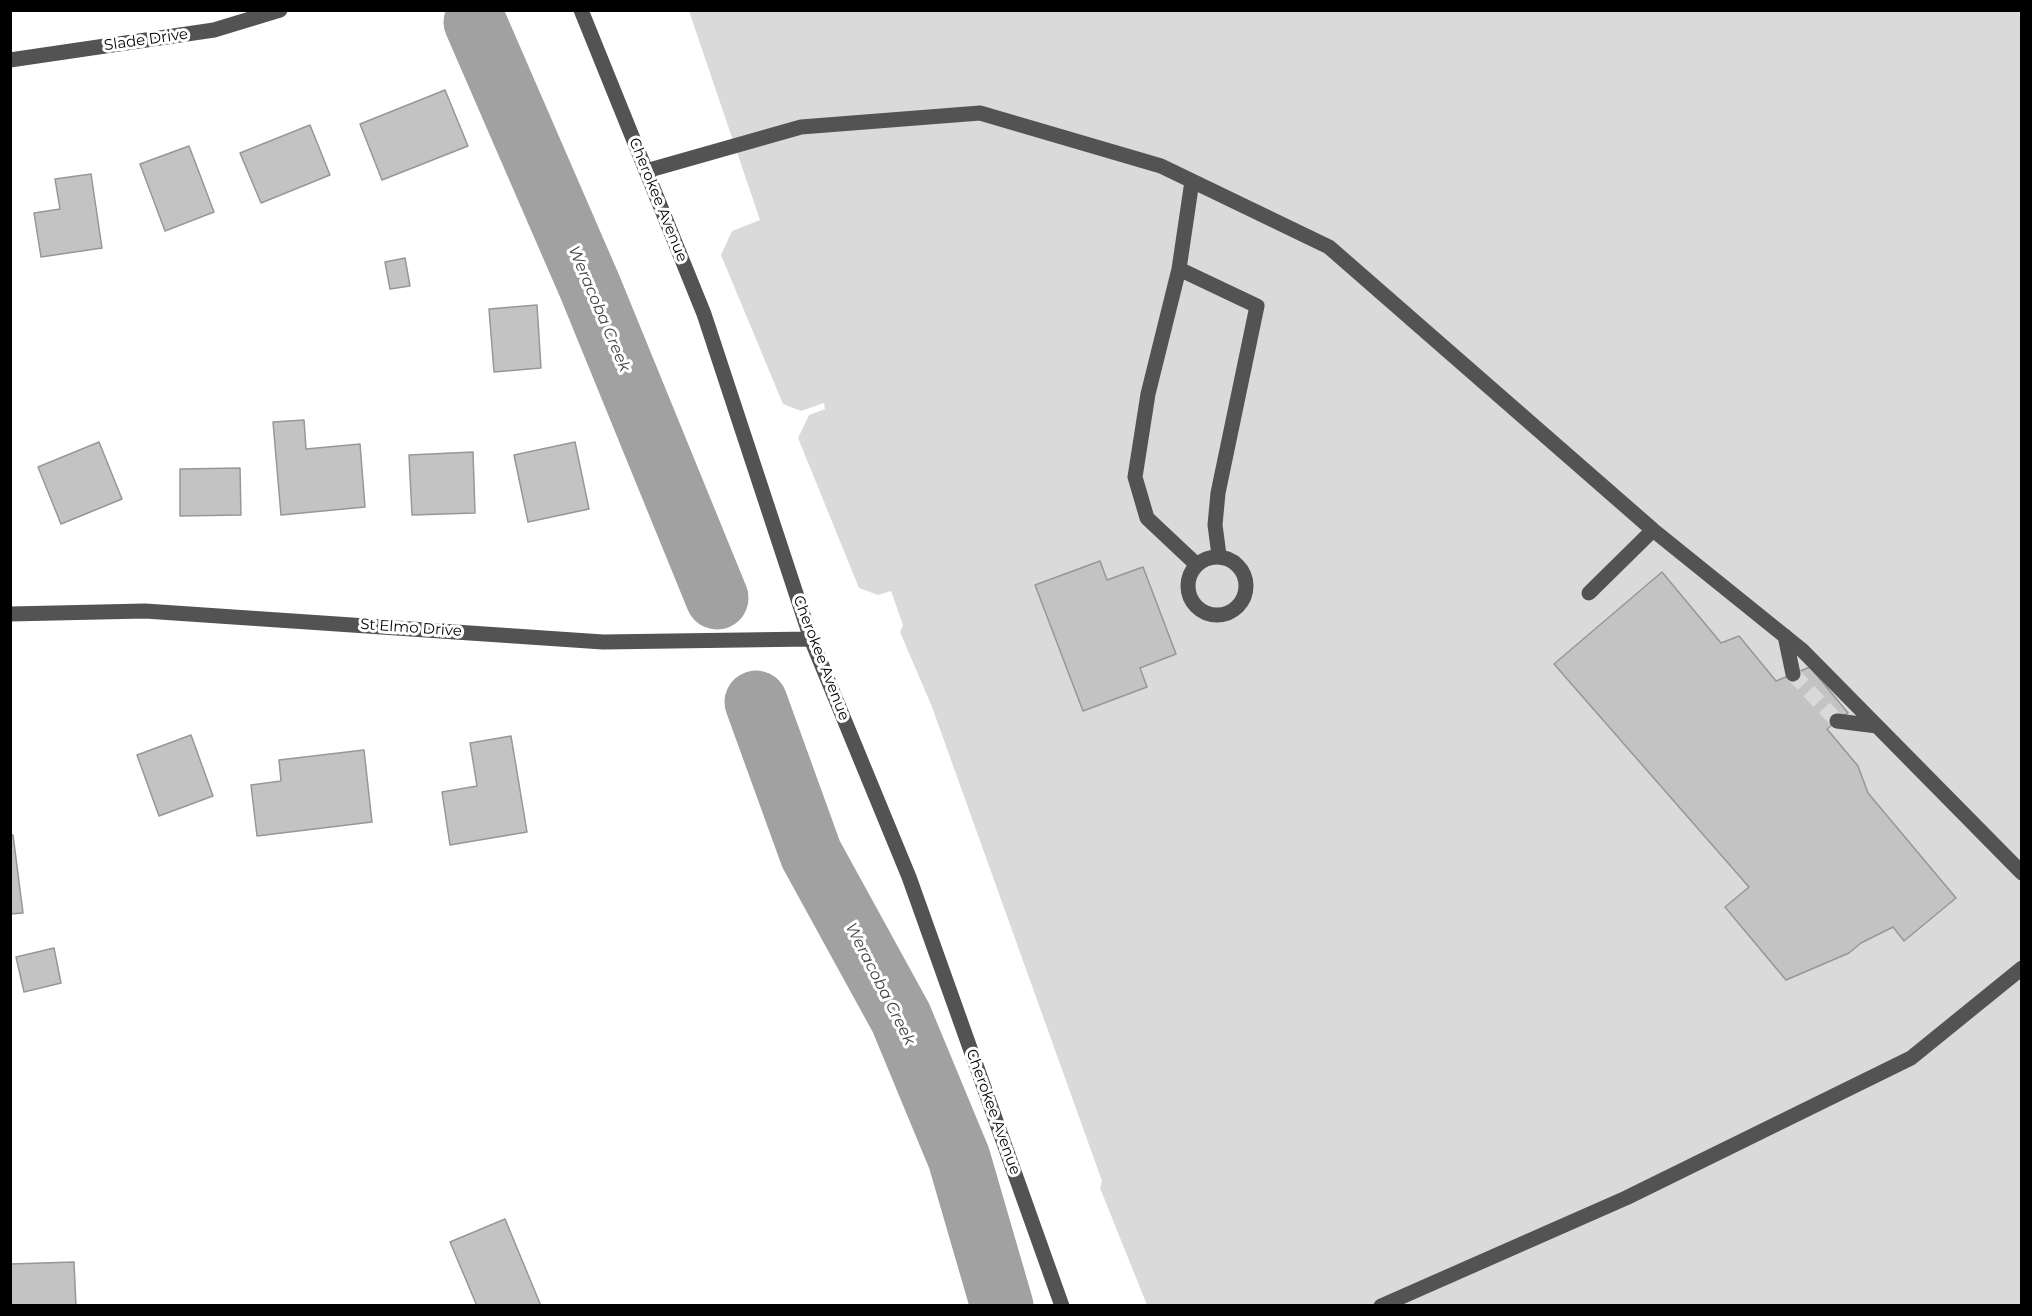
<!DOCTYPE html>
<html>
<head>
<meta charset="utf-8">
<style>
  body { margin:0 }
  #map { position:relative; width:2032px; height:1316px; overflow:hidden; background:#fff; font-family:Montserrat,sans-serif }
  canvas { display:block }
  .frame { position:absolute; inset:0; border:12px solid #000; pointer-events:none }
</style>
</head>
<body>
<div id="map">
<canvas width="2032" height="1316"></canvas>
<div class="frame"></div>
</div>
<script>
const c = document.querySelector('canvas').getContext('2d');
c.lineJoin = 'round';
function fillPath(path, color) { c.fillStyle = color; c.fill(path, 'evenodd'); }
function strokePath(path, color, width, dash) { c.strokeStyle = color; c.lineWidth = width; c.lineCap = dash ? 'butt' : 'round'; c.setLineDash(dash || []); c.stroke(path); }
function drawText(font, color, halo, rows, align = 'center') {
  c.font = font + ' Montserrat,sans-serif'; c.lineWidth = 6; c.setLineDash([]); c.textBaseline = 'middle'; c.strokeStyle = halo; c.fillStyle = color; for (const [text, x, y, turn = 0] of rows) {
    c.save(); c.translate(x, y); c.rotate((+turn || 0) * Math.PI / 180); c.textAlign = isNaN(turn) ? turn : align; if (halo) c.strokeText(text, 0, 0); c.fillText(text, 0, 0); c.restore();
  }
}
fillPath(new Path2D(`
  M689,11h1332v1294h-874l-47,-117 2,-7 -170,-474 -32,-75 3,-7 -12,-34 -13,4 -19,-7 -61,-150 11,-23 16,-6 -1,-6 -23,8 -18,-7 -62,-149 11,-24 28,-11z`), '#dadada');
strokePath(new Path2D(`
  M475,22l115,265 127,311
  M756,702l55,152 90,164 58,140 43,148`), '#a1a1a1', 63);
const building = new Path2D(`
  M445,90l23,56 -86,34 -22,-56z
  M310,125l20,50 -69,28 -21,-50z
  M189,146l25,66 -49,19 -25,-67z
  M91,174l11,74 -61,9 -7,-44 26,-4 -5,-30z
  M405,258l5,28 -20,3 -5,-27z
  M537,305l4,63 -47,4 -5,-63z
  M304,420l2,29 54,-5 5,63 -84,8 -8,-93z
  M99,442l23,57 -61,25 -23,-57z
  M575,442l14,67 -61,13 -14,-67z
  M473,452l2,61 -63,2 -3,-60z
  M240,468l1,47 -61,1v-47z
  M1100,561l7,19 36,-13 33,87 -36,14 7,19 -64,24 -48,-126z
  M1662,572l59,71 18,-7 37,45 34,-14 38,46 -21,16 31,37 10,27 88,105 -52,43 -11,-14 -32,16 -12,10 -63,27 -61,-73 24,-20 -195,-223z
  M191,735l22,61 -54,20 -22,-61z
  M511,736l16,96 -77,13 -8,-53 35,-6 -7,-43z
  M364,750l8,72 -115,14 -6,-51 30,-4 -2,-21z
  M10,835h3l10,78 -13,1z
  M54,948l7,35 -37,9 -8,-35z
  M505,1219l36,87h-64l-27,-64z
  M74,1262l2,44h-66v-42z`);
fillPath(building, '#c3c3c3');
strokePath(building, '#979797', 1.5);
strokePath(new Path2D(`
  M1793,674l44,47`), '#d9d9d9', 15, [15, 8]);
strokePath(new Path2D(`
  M581,10l123,304 107,325 98,238 153,429
  M10,60l204,-30 66,-20
  M646,171l155,-44 179,-14 181,53 168,81 324,283 149,120 220,223
  M1192,181l-13,88 78,37 -39,187 -3,32 4,30
  M1179,269l-31,125 -13,83 12,41 50,47
  M1188 586a29 29 0 1 1 58 0a29 29 0 1 1-58 0Z
  M1589,593l64,-63
  M10,614l135,-3 458,31 208,-3
  M1785,636l8,38
  M1837,721l40,5
  M1381,1306l245,-108 285,-140 111,-90`), '#535353', 15);
drawText('15px', '#000', '#fff', [
  ["Slade Drive",146,40,-8],
  ["Cherokee Avenue",658,200,68],
  ["St Elmo Drive",411,628,4],
  ["Cherokee Avenue",821,658,69],
  ["Cherokee Avenue",993,1112,70]
]);
drawText('italic 16px', '#424242', '#fff', [
  ["Weracoba Creek",599,309,67],
  ["Weracoba Creek",880,984,63]
]);
</script>
</body>
</html>
